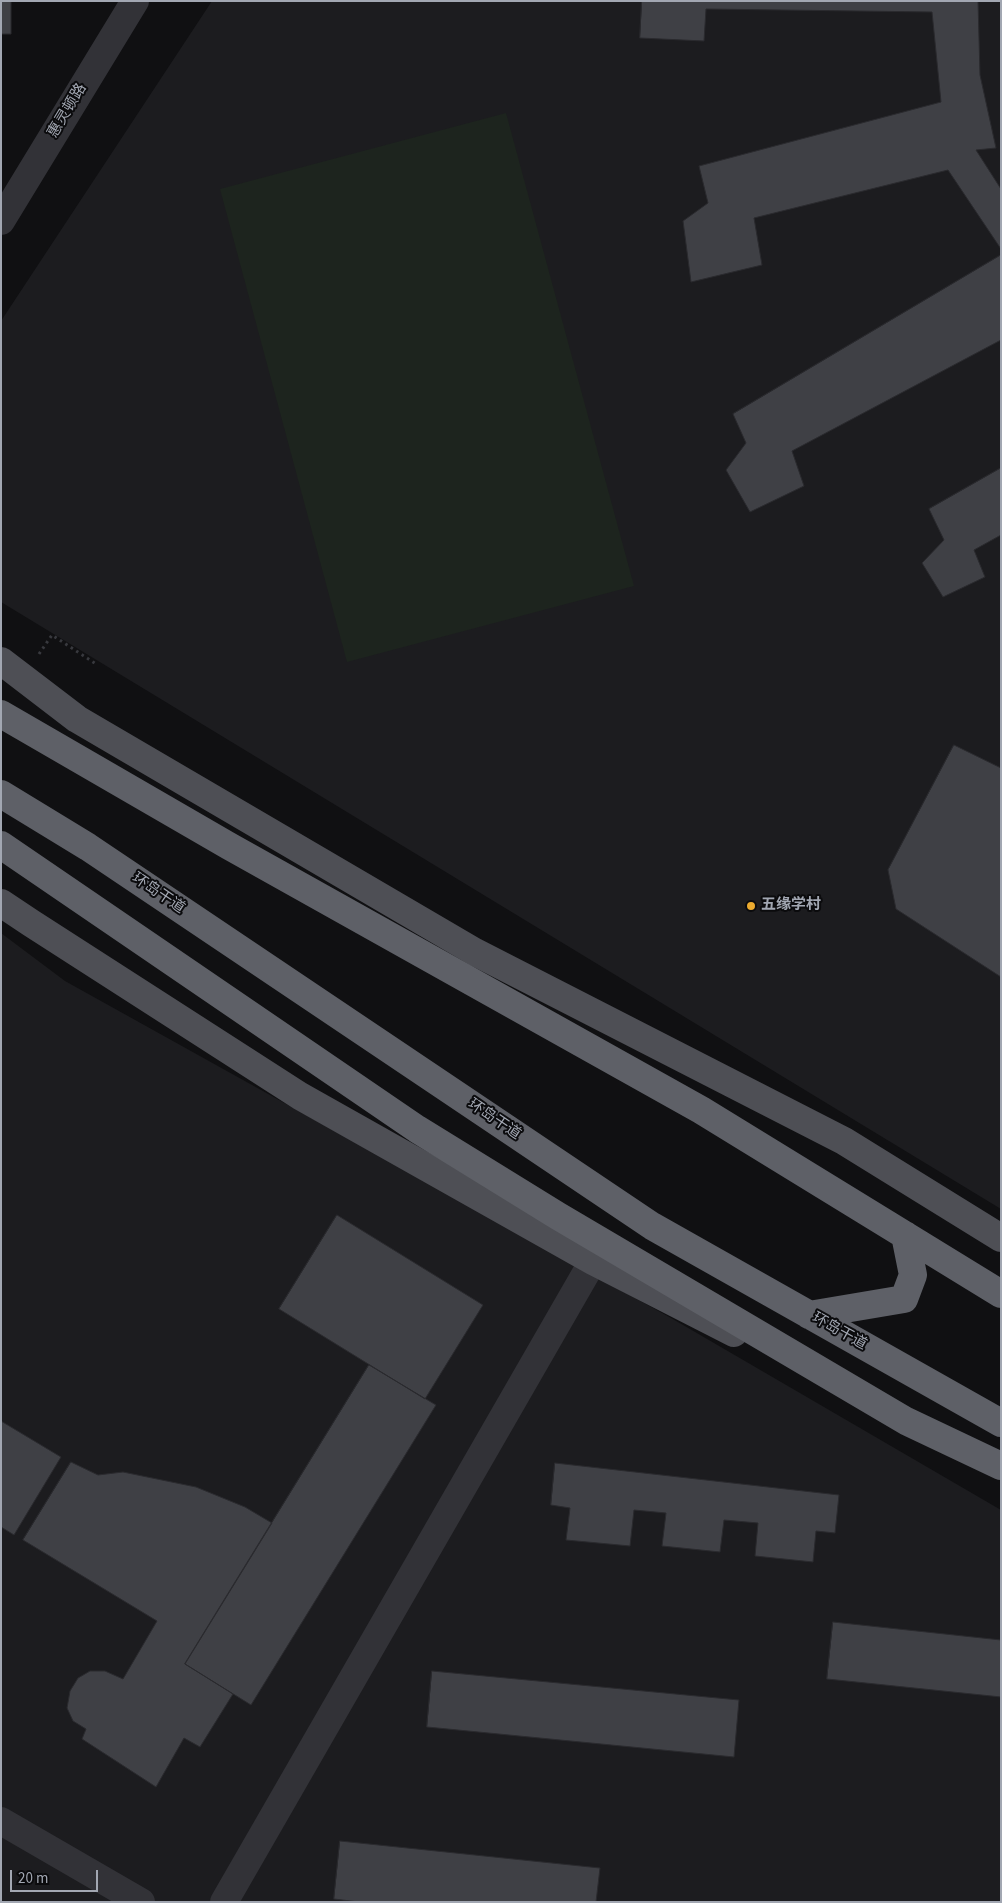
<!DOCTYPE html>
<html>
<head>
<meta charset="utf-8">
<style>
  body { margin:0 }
  #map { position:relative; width:1002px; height:1903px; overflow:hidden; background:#101012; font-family:"Source Sans 3",sans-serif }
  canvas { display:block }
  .frame { position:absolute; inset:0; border:2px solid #a2a7b2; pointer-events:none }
  .scale { position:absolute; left:10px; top:1870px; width:88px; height:22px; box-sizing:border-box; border:2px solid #a2a7b2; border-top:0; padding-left:6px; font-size:15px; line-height:18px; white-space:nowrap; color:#a2a7b2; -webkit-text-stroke:4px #0b0b0d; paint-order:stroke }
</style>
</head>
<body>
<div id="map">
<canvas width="1002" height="1903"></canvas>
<div class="frame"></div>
<div class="scale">20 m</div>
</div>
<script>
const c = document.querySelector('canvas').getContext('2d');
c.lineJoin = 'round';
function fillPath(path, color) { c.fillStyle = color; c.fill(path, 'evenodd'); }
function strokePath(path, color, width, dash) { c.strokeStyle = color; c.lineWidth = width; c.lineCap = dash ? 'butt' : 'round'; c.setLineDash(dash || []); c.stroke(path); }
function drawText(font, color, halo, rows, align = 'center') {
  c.font = font + ' "Source Sans 3","Noto Sans SC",sans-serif'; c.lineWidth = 4; c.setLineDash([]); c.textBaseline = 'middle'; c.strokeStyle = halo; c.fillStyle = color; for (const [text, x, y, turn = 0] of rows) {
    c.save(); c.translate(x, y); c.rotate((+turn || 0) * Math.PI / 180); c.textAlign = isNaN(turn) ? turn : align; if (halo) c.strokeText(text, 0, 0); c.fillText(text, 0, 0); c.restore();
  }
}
fillPath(new Path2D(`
  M212,1h789v1208l-1000,-607v-281z
  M1,933l64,48 606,337 330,192v392h-1000z`), '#1c1c1f');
fillPath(new Path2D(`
  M506,113l128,473 -287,76 -127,-473z`), '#1d241e');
const building = new Path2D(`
  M1,1h10v33h-10z
  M642,1h336l2,74 16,73 -20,2 25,39v60l-53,-79 -194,48 8,47 -71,17 -8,-61 25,-18 -9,-37 242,-64 -9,-90 -226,-3 -2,32 -64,-3z
  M1001,255v85l-209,111 12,35 -54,26 -24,-42 20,-27 -13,-29z
  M1001,468v67l-27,15 11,27 -42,20 -21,-34 22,-23 -15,-31z
  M954,745l47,23v209l-105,-68 -8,-39z
  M337,1215l146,90 -58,94 -146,-90z
  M369,1365l67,40 -185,300 -66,-41z
  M1,1421l60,36 -47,78 -13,-8z
  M71,1462l27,13 25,-3 73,15 49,20 27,16 -87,141 48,30 -33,53 -16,-9 -28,49 -74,-48 4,-10 -13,-8 -6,-13 3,-17 8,-13 12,-7h15l18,8 34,-58 -134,-81z
  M555,1463l284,32 -4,38 -19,-2 -3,31 -58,-6 3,-33 -34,-3 -4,32 -58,-6 4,-33 -32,-3 -4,36 -64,-6 4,-32 -19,-3z
  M833,1622l168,18v57l-174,-18z
  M432,1671l307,29 -5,57 -307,-30z
  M340,1841l260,27 -4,34h-237l-25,-3z`);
fillPath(building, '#3f4045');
strokePath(building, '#2a2a2e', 1);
strokePath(new Path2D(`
  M39,654l13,-19 44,29`), '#38393e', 3, [2.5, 4]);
strokePath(new Path2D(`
  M1,221l134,-220
  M1,1821l140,81
  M224,1902l369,-641`), '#323237', 28);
strokePath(new Path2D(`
  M1,661l76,58 398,233 369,189 157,97
  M1,903l30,20 269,173 293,165 141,72`), '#4e4f55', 28);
strokePath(new Path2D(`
  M1,714l228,132 472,264 300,184
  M1,794l87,53 564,379 349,197
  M1,845l416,284 141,87 348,205 95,45
  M809,1315l95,-16 9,-24 -8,-40`), '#5e6067', 28);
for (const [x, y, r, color] of [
  [751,906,5,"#ebaa2f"]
]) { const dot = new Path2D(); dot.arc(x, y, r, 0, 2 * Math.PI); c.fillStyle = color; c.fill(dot); strokePath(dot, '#0b0b0d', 2); }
drawText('15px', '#a2a7b2', '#0b0b0d', [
  ["惠灵顿路",68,111,-59],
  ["环岛干道",158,894,34],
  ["环岛干道",494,1120,34],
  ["环岛干道",839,1332,29]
]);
drawText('bold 15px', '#a2a7b2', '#0b0b0d', [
  ["五缘学村",761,906]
], 'left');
</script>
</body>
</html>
